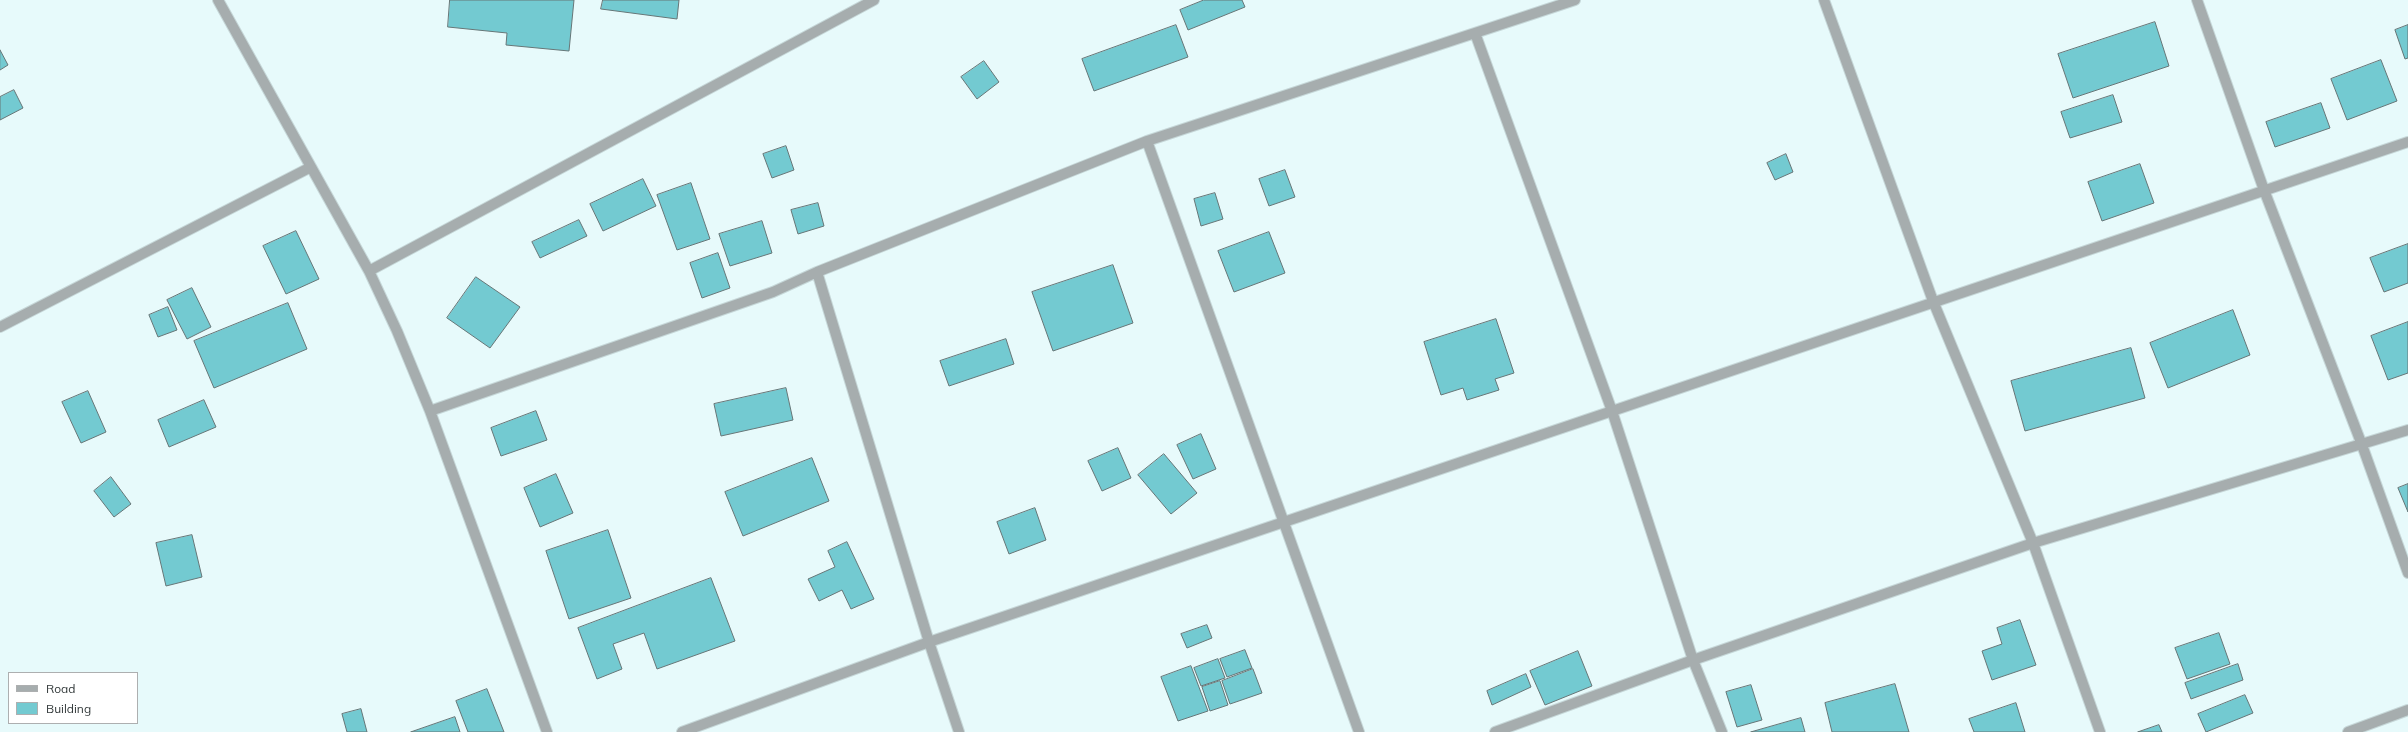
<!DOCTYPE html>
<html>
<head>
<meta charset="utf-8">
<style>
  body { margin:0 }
  #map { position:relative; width:2408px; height:732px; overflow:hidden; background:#e7fafb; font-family:Mulish,sans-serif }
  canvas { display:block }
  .legend { position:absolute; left:8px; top:672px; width:130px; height:52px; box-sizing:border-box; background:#fff; border:1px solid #adafb0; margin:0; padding:5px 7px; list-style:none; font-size:12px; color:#313839 }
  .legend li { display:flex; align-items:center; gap:8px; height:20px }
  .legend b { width:20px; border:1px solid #adafb0 }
</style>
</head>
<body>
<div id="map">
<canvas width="2408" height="732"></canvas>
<ul class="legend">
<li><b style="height:5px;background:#a6adae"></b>Road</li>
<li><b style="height:11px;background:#73cad1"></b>Building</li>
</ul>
</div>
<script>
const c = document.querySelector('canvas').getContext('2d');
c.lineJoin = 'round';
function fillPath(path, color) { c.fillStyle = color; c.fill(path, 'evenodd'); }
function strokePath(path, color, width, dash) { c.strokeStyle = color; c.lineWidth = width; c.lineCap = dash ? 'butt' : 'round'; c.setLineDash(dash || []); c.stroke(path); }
const building = new Path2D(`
  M450,0h124l-5,51 -63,-6 1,-12 -59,-6z
  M603,0h76l-2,19 -76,-10z
  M1204,0h38l3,7 -57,23 -8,-20z
  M2155,22l14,44 -96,32 -15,-44z
  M1176,25l12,32 -94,34 -12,-32z
  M2408,25v33l-3,1 -10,-29z
  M0,50l8,15 -8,5z
  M2381,60l16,41 -50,19 -16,-41z
  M984,61l15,21 -22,17 -16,-22z
  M14,90l9,18 -23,12v-23z
  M2113,95l9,27 -52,16 -9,-26z
  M2321,103l9,25 -55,19 -9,-25z
  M786,146l8,24 -22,8 -9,-24z
  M1786,154l7,18 -18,8 -8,-17z
  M2140,164l14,39 -52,18 -14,-39z
  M1285,170l10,27 -26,9 -10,-27z
  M643,179l13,27 -53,25 -13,-27z
  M691,183l19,56 -33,11 -20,-55z
  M1215,193l8,26 -22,7 -7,-27z
  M818,203l6,23 -26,8 -7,-24z
  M579,220l8,16 -47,22 -8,-16z
  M762,221l10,32 -42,13 -11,-32z
  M296,231l23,48 -33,15 -23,-48z
  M1269,232l16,41 -51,19 -16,-41z
  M2408,244v39l-24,9 -14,-34z
  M718,253l12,35 -28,10 -12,-35z
  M1113,265l20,58 -80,28 -21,-59z
  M476,277l44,30 -30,41 -43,-30z
  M192,288l19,39 -24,12 -20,-39z
  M288,303l19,46 -93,39 -20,-47z
  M168,307l9,23 -19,7 -9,-22z
  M2233,310l17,45 -82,33 -18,-45z
  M1496,319l18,54 -19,6 4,11 -32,10 -4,-12 -22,7 -17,-53z
  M2408,322v51l-20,7 -17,-44z
  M1006,339l8,25 -65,22 -9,-25z
  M2131,348l14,50 -120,33 -14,-50z
  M786,388l7,32 -72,16 -7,-32z
  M88,391l18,41 -25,11 -19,-41z
  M204,400l12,27 -47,20 -11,-27z
  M536,411l11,29 -46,16 -10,-28z
  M1201,434l15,35 -23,10 -16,-34z
  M1118,448l13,30 -29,13 -14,-30z
  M1164,454l33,39 -26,21 -33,-39z
  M812,458l17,43 -86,35 -18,-44z
  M556,474l17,39 -33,14 -16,-39z
  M111,477l20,27 -17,13 -20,-26z
  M2408,484v28l-10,-24z
  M1035,508l11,32 -37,14 -12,-32z
  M608,530l23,68 -62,21 -23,-68z
  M192,535l10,42 -36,9 -10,-43z
  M847,542l27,57 -23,10 -9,-19 -23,11 -11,-22 27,-12 -7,-16z
  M711,578l24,63 -78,28 -13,-36 -31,11 9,25 -25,10 -19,-51z
  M2020,620l16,45 -44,15 -10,-29 20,-7 -5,-16z
  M1207,625l5,13 -25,10 -6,-14z
  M2219,633l11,31 -43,15 -12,-31z
  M1245,650l7,18 -25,9 -7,-18z
  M1578,651l14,35 -47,19 -15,-34z
  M1218,659l7,19 -24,8 -7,-18z
  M2238,664l5,16 -52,19 -6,-16z
  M1191,666l17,45 -30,10 -17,-44z
  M1253,669l9,24 -32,11 -8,-23z
  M1526,674l5,13 -39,18 -5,-14z
  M1220,681l8,24 -18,6 -8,-24z
  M1895,684l14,48h-77l-7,-29z
  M1751,685l11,35 -25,7 -11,-35z
  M487,689l17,43h-36l-12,-31z
  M2245,695l8,18 -47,19 -8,-18z
  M2016,703l9,29h-51l-5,-13z
  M361,709l6,23h-20l-5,-18z
  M455,717l5,15h-49z
  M1801,718l4,14h-54z
  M2159,725l3,7h-24z`);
fillPath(building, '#73cad1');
strokePath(building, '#667677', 1);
const street = new Path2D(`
  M218,0l151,271 28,60 33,80 117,321
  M1824,0l109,301 100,242 67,189
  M2197,0l67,190 98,255 46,128
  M1475,33l137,378 81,249 29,72
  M1147,141l212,591
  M369,271l505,-271
  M817,272l112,370 30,90
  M0,327l311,-160
  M430,411l343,-119 44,-20 330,-131 428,-141
  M682,732l247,-90 1479,-500
  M1495,732l198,-72 340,-117 375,-113
  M2348,732l60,-22`);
strokePath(street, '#c6d7d8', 12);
strokePath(street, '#a6adae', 10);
</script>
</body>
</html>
